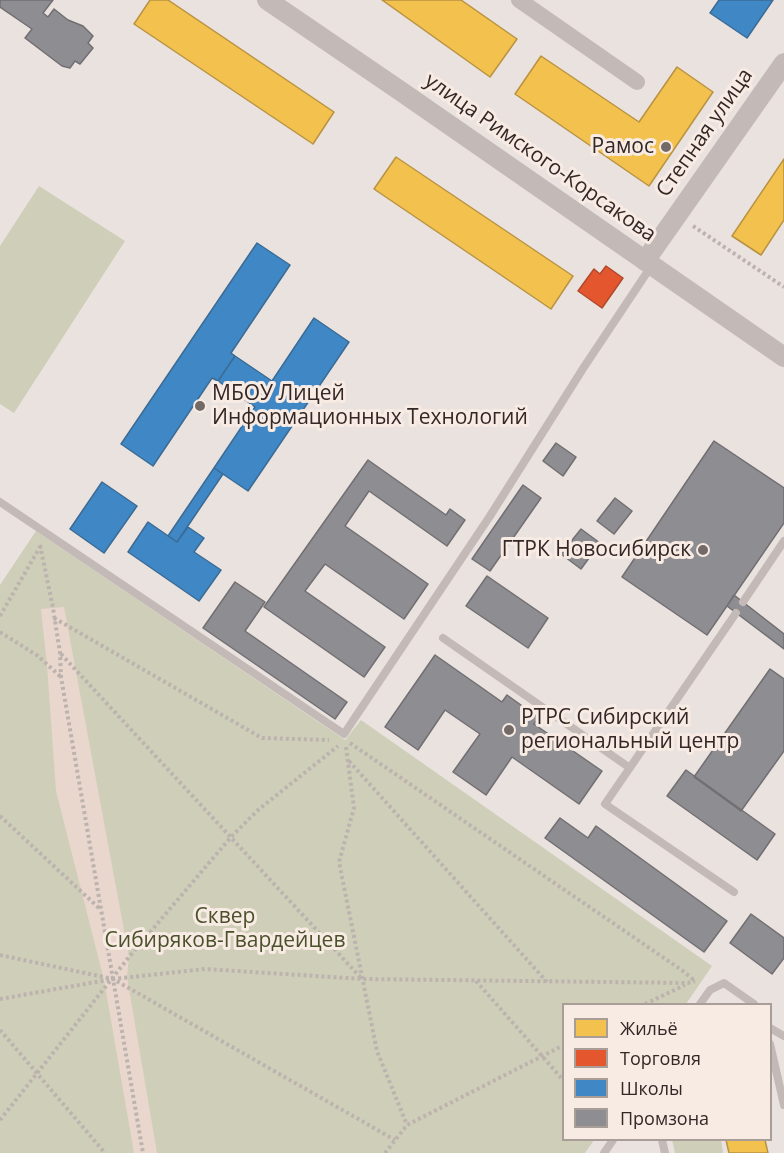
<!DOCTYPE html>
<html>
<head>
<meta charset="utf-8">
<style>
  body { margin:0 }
  #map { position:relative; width:784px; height:1153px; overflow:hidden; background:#eae2de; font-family:"Open Sans",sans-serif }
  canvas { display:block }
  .legend { position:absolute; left:562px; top:1003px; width:210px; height:138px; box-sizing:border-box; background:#f8ebe4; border:2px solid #a99d98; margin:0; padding:8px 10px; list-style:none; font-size:18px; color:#332826 }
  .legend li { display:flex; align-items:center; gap:12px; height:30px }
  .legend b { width:30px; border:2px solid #a99d98 }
</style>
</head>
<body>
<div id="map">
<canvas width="784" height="1153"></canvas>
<ul class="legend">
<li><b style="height:16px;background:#f2c14e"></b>Жильё</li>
<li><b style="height:16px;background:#e4572e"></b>Торговля</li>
<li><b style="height:16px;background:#3f88c5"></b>Школы</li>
<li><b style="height:16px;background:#8d8d92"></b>Промзона</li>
</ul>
</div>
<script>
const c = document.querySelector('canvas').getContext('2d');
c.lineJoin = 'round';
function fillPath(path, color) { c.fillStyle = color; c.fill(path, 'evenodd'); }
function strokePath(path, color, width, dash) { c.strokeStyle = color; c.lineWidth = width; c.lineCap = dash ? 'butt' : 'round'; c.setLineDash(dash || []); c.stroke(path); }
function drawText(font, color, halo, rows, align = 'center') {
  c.font = font + ' "Open Sans",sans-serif'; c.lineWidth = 6; c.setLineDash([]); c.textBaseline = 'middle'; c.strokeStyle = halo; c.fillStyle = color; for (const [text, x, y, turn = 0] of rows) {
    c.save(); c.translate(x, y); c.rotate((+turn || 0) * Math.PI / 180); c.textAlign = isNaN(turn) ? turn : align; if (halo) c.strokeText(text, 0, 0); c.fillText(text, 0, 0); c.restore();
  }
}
fillPath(new Path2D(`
  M39,186l86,55 -111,172 -14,-9v-158z
  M36,531l309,209 16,-20 351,246 -26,38h-122v136h30l-9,13h-585v-568z
  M672,1140h49l2,13h-48z`), '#cfceb8');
fillPath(new Path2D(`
  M64,607l65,350 -2,20 30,176h-23l-30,-173 -48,-189 -9,-126 -6,-56z`), '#e9d7ce');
const homes = new Path2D(`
  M150,0h18l166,112 -21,32 -179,-120z
  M382,0h79l56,39 -27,38z
  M541,56l98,66 38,-55 36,25 -64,94 -134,-92z
  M396,157l177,119 -22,33 -177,-120z
  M784,159v61l-23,35 -29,-19z
  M726,1140h39l3,13h-39z`);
fillPath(homes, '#f2c14e');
strokePath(homes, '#b99342', 1.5);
const shops = new Path2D(`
  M606,266l17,12 -21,30 -24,-17 16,-22 6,5z`);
fillPath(shops, '#e4572e');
strokePath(shops, '#af492c', 1.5);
const schools = new Path2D(`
  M719,0h54l-26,38 -37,-25z
  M257,243l33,22 -59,88 4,3 -17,25 -6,-3 -59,88 -32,-22z
  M314,318l35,24 -101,149 -34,-23 41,-61 -37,-26 17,-25 37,25z
  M214,468l9,6 -46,68 -9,-6z
  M102,482l35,24 -33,47 -34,-24z
  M148,522l29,20 11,-15 16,11 -10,14 27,18 -22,31 -71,-49z`);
fillPath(schools, '#3f88c5');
strokePath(schools, '#3b6b95', 1.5);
const industry = new Path2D(`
  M0,0h53l-10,13 5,4 6,-8 14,11 15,6 10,10 -5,7 5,5 -13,16 -5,-3 -5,7 -8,-2 -37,-28 7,-9 -32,-22z
  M714,441l70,47v35l-77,112 -85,-58z
  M556,443l20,14 -13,19 -20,-15z
  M368,460l78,55 4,-6 15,11 -18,26 -78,-55 -24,35 83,58 -24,35 -79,-55 -20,27 80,56 -21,30 -100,-70z
  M523,485l18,13 -51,73 -18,-12z
  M615,498l17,13 -18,23 -17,-13z
  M581,529l19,14 -19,26 -20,-15z
  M487,576l61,42 -20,30 -62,-42z
  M235,582l30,20 -20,29 102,71 -12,17 -132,-91z
  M734,595l50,39v15l-57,-43z
  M435,655l67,47 5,-7 32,23 -5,6 68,47 -23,33 -67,-47 -26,38 -33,-23 27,-38 -35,-24 -27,40 -33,-23z
  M770,669l14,10v72l-43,60 -47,-34z
  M686,770l89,64 -18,26 -90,-64z
  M560,818l28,20 8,-12 131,95 -23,31 -159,-114z
  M751,914l33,24v20l-12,16 -42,-31z`);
fillPath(industry, '#8d8d92');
strokePath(industry, '#726f72', 1.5);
strokePath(new Path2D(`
  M693,226l91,61
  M40,545l13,63 7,45 1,24 82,476
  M0,616l40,-69
  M54,618l208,120 67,2
  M0,632l38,24 23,21
  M61,654l301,325
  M350,743l333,228 12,10
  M346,747l8,61 -15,54 38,189 30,74
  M349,761l198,221
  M0,816l100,93
  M0,955l113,24 282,161
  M476,981l88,100
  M0,999l113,-20 92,-10 158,10 325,4 7,-2
  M645,1004l40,-19
  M0,1030l105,123
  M0,1120l129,-163 102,-120 27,-27 80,-64
  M385,1153l22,-28 157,-80`), '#bcb3af', 4, [3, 3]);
strokePath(new Path2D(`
  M0,502l344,232 146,-218 94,-149 68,-102
  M743,602l41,-61
  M443,638l187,130
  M734,892l-129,-88 131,-191
  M700,1004l10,-14 14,-7 30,21
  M770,1028l14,8
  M770,1044l14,61
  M662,1140l3,13
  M604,1153l9,-13`), '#c3bab7', 8);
strokePath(new Path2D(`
  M519,0l118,82`), '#c3bab7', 16);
strokePath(new Path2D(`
  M267,0l132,90 385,267
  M645,261l139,-198`), '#c3bab7', 20);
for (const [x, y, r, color] of [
  [666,147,6,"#736966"],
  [200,406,6,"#736966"],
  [703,550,6,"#736966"],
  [509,730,6,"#736966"]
]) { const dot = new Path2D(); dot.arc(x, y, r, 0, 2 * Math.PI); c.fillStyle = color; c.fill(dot); strokePath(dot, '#f8ebe4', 2); }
drawText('21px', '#332826', '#f8ebe4', [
  ["Степная улица",705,133,-55],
  ["улица Римского-Корсакова",540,158,35]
]);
drawText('21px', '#332826', '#f8ebe4', [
  ["Рамос",654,147],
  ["МБОУ Лицей",212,394,"left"],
  ["Информационных Технологий",212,418,"left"],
  ["ГТРК Новосибирск",691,550],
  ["РТРС Сибирский",521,718,"left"],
  ["региональный центр",521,742,"left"]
], 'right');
drawText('21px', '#4a512b', '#f8ebe4', [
  ["Сквер",225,917],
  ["Сибиряков-Гвардейцев",225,941]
]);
</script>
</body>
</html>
